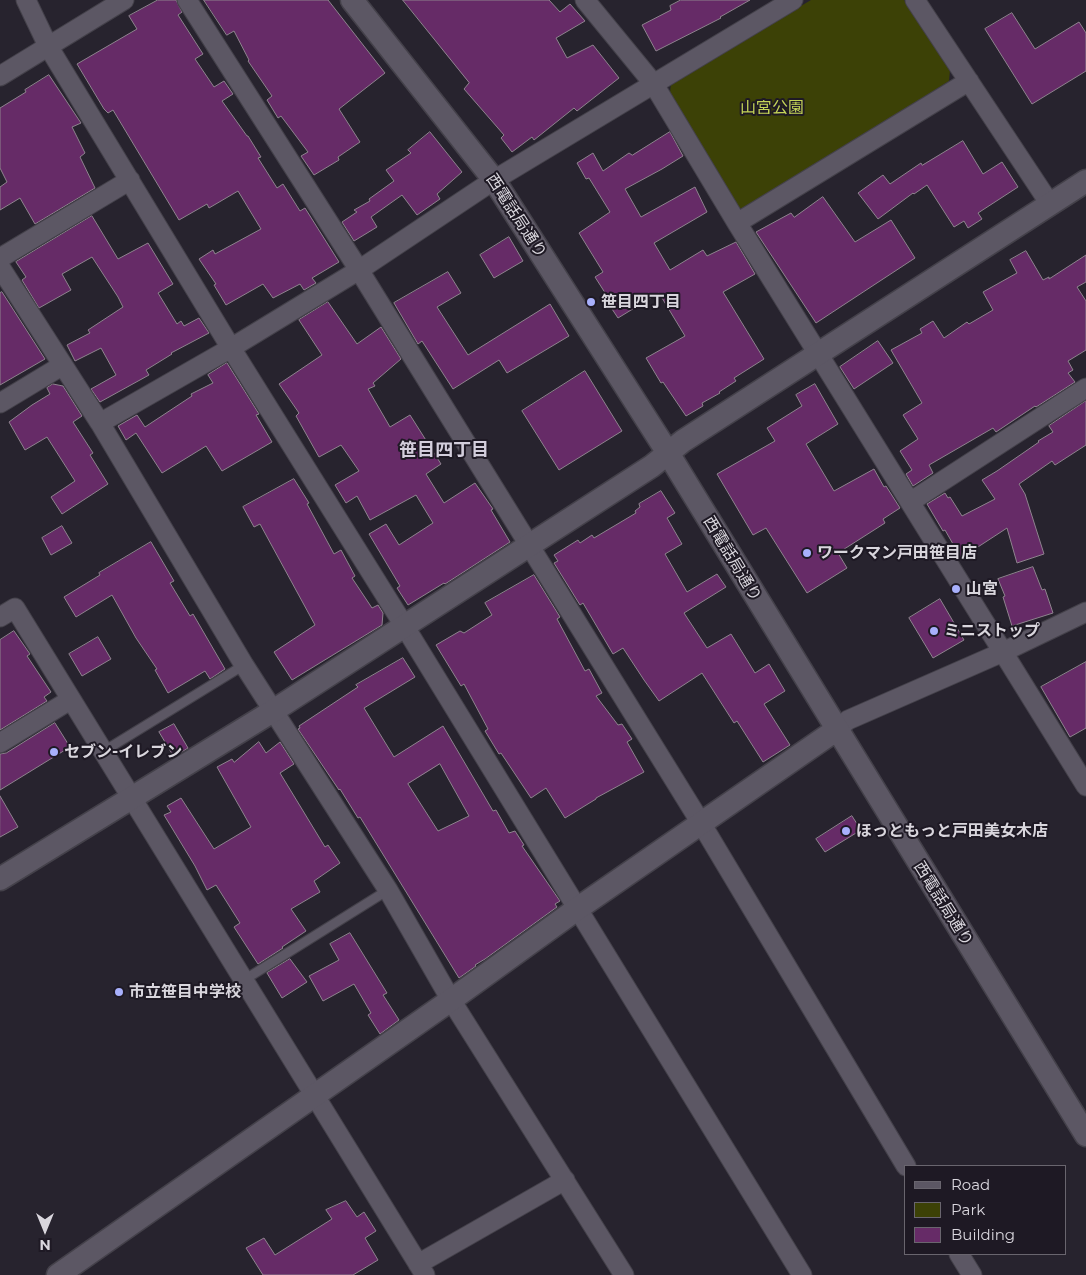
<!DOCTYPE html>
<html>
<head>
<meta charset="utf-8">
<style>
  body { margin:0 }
  #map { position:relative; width:1086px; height:1275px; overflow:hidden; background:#27232e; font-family:Montserrat,sans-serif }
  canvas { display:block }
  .legend { position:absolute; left:904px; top:1165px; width:162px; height:90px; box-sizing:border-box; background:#1e1924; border:1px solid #69656e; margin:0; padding:6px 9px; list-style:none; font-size:15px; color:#d9d6dd }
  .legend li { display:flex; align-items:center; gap:10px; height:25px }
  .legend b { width:25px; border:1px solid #69656e }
  .north { position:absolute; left:20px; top:1205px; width:50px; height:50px; -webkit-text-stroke:4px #1e1924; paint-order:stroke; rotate:180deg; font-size:14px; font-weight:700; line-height:20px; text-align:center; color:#d9d6dd }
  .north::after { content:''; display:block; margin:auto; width:18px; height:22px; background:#d9d6dd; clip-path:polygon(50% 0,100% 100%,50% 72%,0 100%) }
</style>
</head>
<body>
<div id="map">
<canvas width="1086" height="1275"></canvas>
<ul class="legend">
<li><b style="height:6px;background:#5c5764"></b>Road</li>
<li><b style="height:14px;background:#3c4106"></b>Park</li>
<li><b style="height:14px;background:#662b67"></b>Building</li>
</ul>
<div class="north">N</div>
</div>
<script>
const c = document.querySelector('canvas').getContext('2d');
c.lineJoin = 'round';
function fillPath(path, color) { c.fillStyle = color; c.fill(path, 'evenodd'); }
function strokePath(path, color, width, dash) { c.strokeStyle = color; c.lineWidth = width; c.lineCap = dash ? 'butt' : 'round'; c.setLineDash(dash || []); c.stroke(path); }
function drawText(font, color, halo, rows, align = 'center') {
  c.font = font + ' Montserrat,"Noto Sans JP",sans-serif'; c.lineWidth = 4; c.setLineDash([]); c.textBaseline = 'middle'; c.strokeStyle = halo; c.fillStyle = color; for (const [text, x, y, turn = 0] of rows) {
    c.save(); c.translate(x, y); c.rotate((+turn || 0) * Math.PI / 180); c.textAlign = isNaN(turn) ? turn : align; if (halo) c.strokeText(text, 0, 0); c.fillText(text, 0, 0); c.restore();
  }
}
fillPath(new Path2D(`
  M811,0h93l46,70 -1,11 -200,128 -10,-1 -69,-115 1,-10z`), '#3c4106');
const building = new Path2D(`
  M158,0h18l6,12 -4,3 25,39 -8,5 19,28 10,-6 9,13 -11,7 25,35h1l13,21 -3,1 19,30 6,-4 17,27 5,-3 34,54 -27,16 4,5 -12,7 -4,-6 -27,14 -10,-14 -37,21 -12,-20 2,-1 -17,-25 14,-9 2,4 46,-25 -23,-38 -29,17 -2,-4 -28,16 -66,-110 -5,3 -4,-4 -27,-45 60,-35 -8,-13z
  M204,0h124l57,73 -46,36 21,33 -22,15 1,3 -25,15 -13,-19 7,-4 -27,-36 -3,2 -11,-18 5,-4 -24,-35 1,-1 -15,-29 -7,4z
  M403,0h146l11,12 10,-8 15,17 -29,17 11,20 26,-13 26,33 -42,33 -3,-3 -40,32 -2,-3 -20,15 -11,-14 3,-3 -40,-46 5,-6z
  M681,0h69l-30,17 1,1 -65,33 -14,-26 29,-15 -1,-4z
  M1012,13l23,36 44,-27 7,11v38l-54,33 -47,-75z
  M49,75l32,48 -9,4 13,26 -5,4 15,31 -60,36 -15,-26 -20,12v-23l7,-5 -7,-14v-60l26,-16 -1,-2z
  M430,132l32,40 -25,22 3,5 -23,16 -15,-20 -31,22 6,10 -23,14 -12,-19 15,-10 -3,-2 16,-9 -1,-2 25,-18 -8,-11 25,-17 -3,-3z
  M670,132l13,24 -21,13 -37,20 16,28 54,-30 12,25 -53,31 16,27 33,-20 4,6 29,-14 19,32 -32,18 41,67 -30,19 2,3 -17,11 1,1 -18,10 1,3 -17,10 -23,-34 -2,1 -15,-25 39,-22 -26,-43 -41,25 -12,-18 3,-1 -14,-22 8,-5 -24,-39 31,-21 -21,-34 -3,1 -9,-16 16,-10 10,18 26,-18 3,2z
  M963,141l20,33 19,-12 16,25 -40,26 4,6 -14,9 -4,-7 -10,6 -27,-42 -13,9 -1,-1 -35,26 -20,-26 25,-18 7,9 31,-21 1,2z
  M823,197l32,45 36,-22 24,38 -99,65 -60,-91 35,-19 3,4z
  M92,216l26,43 30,-16 25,41 -15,9 19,31 4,-3 3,5 15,-8 10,15 -38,20 1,1 -26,16 3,5 -49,27 -9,-13 25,-14 -15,-27 -26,13 -8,-16 23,-12 -2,-3 35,-23 -5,-10 -26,-40 -30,17 9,16 -32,18 -17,-28 4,-3 -10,-15z
  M509,237l14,24 -29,17 -14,-23z
  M1026,251l17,29 6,-3v2l37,-24v27l-9,5 9,14v49l-18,11 5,9 -5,3 7,9 -39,25 -1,-1 -39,26 -3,-4 -64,37 4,8 -20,13 -7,-12 6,-4 -12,-19 18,-12 -15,-24 19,-12 -31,-53 31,-17 -2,-4 13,-8 11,17 23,-16 2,2 24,-14 -10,-18 34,-19 -7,-13z
  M448,272l13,21 -24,14 31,48 82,-51 19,32 -62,37 -8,-13 -46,29 -31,-48 -4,3 -24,-41z
  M2,292l43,67 -45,26v-92z
  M328,302l29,42 24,-17 20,32 -28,24 2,3 -7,3 22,38 20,-12 31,49 -15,10 18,29 31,-20 18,26 -2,1 19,32 -65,42 -1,-1 -36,22 -11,-17 3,-2 -31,-52 17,-10 13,21 34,-22 -17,-28 -46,25 -13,-24 -11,7 -11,-18 24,-14 -18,-26 -22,12 -23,-41 3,-3 -20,-29 43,-29 -23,-35z
  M878,341l15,22 -39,26 -14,-22z
  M227,363l32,51 -3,1 16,27 -50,29 -16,-25 -44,27 -26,-40 -10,7 -8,-14 19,-11 8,12 47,-31 -1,-2 22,-11 -5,-8z
  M585,371l37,60 -63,39 -37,-59z
  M53,384l10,2 19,30 -9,6 20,31 -3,2 18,29 -46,30 -11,-17 24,-16 -28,-44 -22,13 -16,-28 23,-17 18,-11 -3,-6z
  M815,384l23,40 -32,20 28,47 40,-22 10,18 2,-1 14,22 -17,11 2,4 -47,30 9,15 -40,25 -41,-65 -13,7 -36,-61 58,-33 -8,-13 35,-22 -6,-11z
  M1086,401v44l-31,20 -3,-4 -33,23 6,10 19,60 -27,9 -10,-35 -46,30 -16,-28 -2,1 -16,-27 18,-11 3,5 2,-1 12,19 33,-17 -13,-19 15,-9 42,-29 -1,-1 15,-9 -4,-6z
  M294,479l15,24 -2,1 27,50 7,-4 14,26 -3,2 20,30 6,-3 5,8 -1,12 -90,55 -18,-28 41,-27 -55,-101 -6,3 -11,-20z
  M661,491l14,22 -8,5 15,26 -17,10 22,38 30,-18 9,13 -42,26 23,35 24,-14 24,39 14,-9 16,27 -21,13 26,41 -27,17 -26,-41 -3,2 -32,-50 -43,28 -15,-21 -21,-32 -10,6 -30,-51 -3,2 -26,-42 4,-2 -4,-6 24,-15 2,3 12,-8 2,3 42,-25 -1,-2 5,-4 -1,-3z
  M62,526l10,17 -21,12 -9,-17z
  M151,542l23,39 -4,2 20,33 3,-2 32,55 -15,10 -5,-8 -37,22 -13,-23 2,-1 -21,-31 -24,-43 -36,22 -12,-20 36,-22 -1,-2z
  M1033,567l9,23 3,-1 8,24 -41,13 -9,-29 2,-1 -7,-17z
  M534,575l26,42 -3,2 28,52 4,-2 13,24 -6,3 22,29 4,-1 10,15 -5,3 17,30 -48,26v1l-31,19 -19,-30 -15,10 -30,-45 -2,1 -14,-23 3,-2 -24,-45 -3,2 -25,-41 24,-14 4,2 28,-18 -7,-12z
  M940,599l24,41 -31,18 -24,-40z
  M14,631l16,23 -3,2 24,36 -7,5 3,4 -47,29v-90z
  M98,637l13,22 -29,17 -13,-22z
  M403,658l12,19 -51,31 30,49 49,-31 50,85 3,-1 13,23 6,-2 9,14 -2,1 38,55 -5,3 2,3 -72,52 -10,6 1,1 -17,12 -99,-161 -2,1 -18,-29 -1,1 -41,-61 2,-1 -1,-2 59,-39 -2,-2zM440,764l29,52 -31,15 -30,-47z
  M1086,662v66l-16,9 -29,-50z
  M55,723l15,24 -70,43v-36l6,-1z
  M174,724l14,24 -14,9 -15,-25z
  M259,742l7,11 14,-11 14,22 -14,9 45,74 3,-2 12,18 -26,18 6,11 -29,17 15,22 -24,16 1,1 -25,16 -24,-37 6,-4 -24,-38 -9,5 -12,-24 -31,-51 7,-3 -4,-6 14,-8 33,51 37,-22 -34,-60 15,-8 2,3z
  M0,796l18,31 -18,10z
  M852,816l9,14 -36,22 -9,-13z
  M350,933l37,60 -4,2 16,25 -19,14 -12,-19 3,-2 -17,-29 -31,17 -14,-25 30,-16 -9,-16z
  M290,959l17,23 -25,16 -15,-25z
  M346,1201l11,16 7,-5 12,19 -11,7 13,22 -25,15h-90l-17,-27 18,-10 11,17 57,-36 -6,-9z`);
fillPath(building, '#662b67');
strokePath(building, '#8e838e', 1);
const service = new Path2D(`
  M104,751l140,-86
  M244,980l144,-90`);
const minor = new Path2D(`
  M26,0l22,46 183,302 174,279 397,648
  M187,0l172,270 342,553 205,343
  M585,0l68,83 84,140 349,563
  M915,0l135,204
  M0,76l124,-76
  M737,223l232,-142
  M0,258l130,-78
  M0,267l100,156 144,242 144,225 63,110 173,275
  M0,403l63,-38
  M100,423l131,-75 128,-78 135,-90 299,-180
  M910,502l176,-114
  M0,617l15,-9 410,667
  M836,730l12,-10 155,-68 83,-40
  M0,743l70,-43
  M959,1254l13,21
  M418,1264l147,-84`);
const tertiary = new Path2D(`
  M352,0l142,180 174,273 418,682
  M0,879l273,-168 379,-245 31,-25 403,-260
  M58,1275l393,-275 126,-91 259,-179`);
strokePath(service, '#44414a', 11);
strokePath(minor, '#44414a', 21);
strokePath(tertiary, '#44414a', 25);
strokePath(service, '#5c5764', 9);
strokePath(minor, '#5c5764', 19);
strokePath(tertiary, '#5c5764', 22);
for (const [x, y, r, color] of [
  [591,302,5,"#a8b0fc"],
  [807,553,5,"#a8b0fc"],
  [956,589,5,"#a8b0fc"],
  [934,631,5,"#a8b0fc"],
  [54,752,5,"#a8b0fc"],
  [846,831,5,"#a8b0fc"],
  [119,992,5,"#a8b0fc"]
]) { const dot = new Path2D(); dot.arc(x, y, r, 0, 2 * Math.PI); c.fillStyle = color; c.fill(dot); strokePath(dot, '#1e1924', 2); }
drawText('16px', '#c4d358', '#1e1924', [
  ["山宮公園",772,108]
]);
drawText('16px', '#d9d6dd', '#1e1924', [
  ["西電話局通り",516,216,57],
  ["西電話局通り",732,559,59],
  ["西電話局通り",943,904,58]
]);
drawText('bold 16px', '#d9d6dd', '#1e1924', [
  ["笹目四丁目",601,302],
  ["ワークマン戸田笹目店",817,553],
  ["山宮",966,589],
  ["ミニストップ",944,631],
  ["セブン-イレブン",64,752],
  ["ほっともっと戸田美女木店",856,831],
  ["市立笹目中学校",129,992]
], 'left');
drawText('bold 18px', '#d3cedc', '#1e1924', [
  ["笹目四丁目",444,451]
]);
</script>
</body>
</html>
